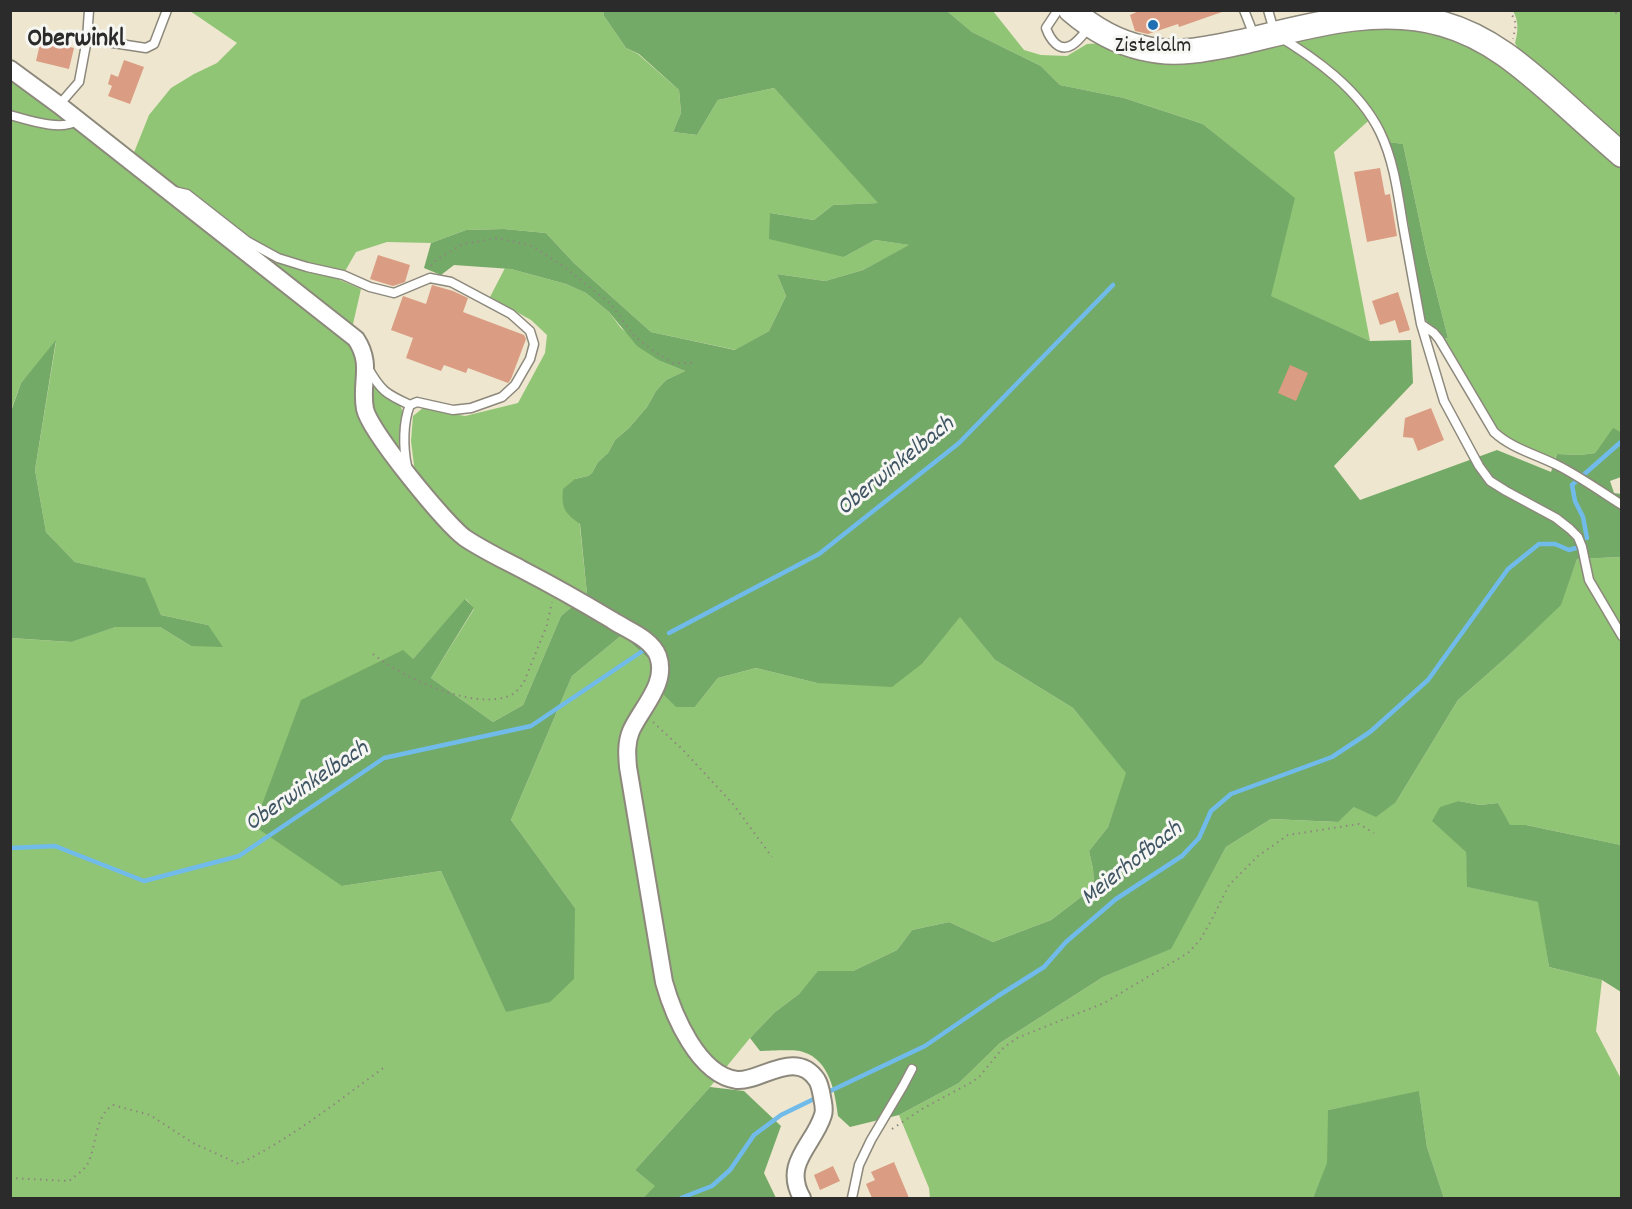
<!DOCTYPE html>
<html>
<head>
<meta charset="utf-8">
<style>
  body { margin:0 }
  #map { position:relative; width:1632px; height:1209px; overflow:hidden; background:#eee6ce; font-family:Dekko,sans-serif }
  canvas { display:block }
  .frame { position:absolute; inset:0; border:12px solid #2b2b2b; pointer-events:none }
</style>
</head>
<body>
<div id="map">
<canvas width="1632" height="1209"></canvas>
<div class="frame"></div>
</div>
<script>
const c = document.querySelector('canvas').getContext('2d');
c.lineJoin = 'round';
function fillPath(path, color) { c.fillStyle = color; c.fill(path, 'evenodd'); }
function strokePath(path, color, width, dash) { c.strokeStyle = color; c.lineWidth = width; c.lineCap = dash ? 'butt' : 'round'; c.setLineDash(dash || []); c.stroke(path); }
function drawText(font, color, halo, rows, align = 'center') {
  c.font = font + ' Dekko,sans-serif'; c.lineWidth = 6; c.setLineDash([]); c.textBaseline = 'middle'; c.strokeStyle = halo; c.fillStyle = color; for (const [text, x, y, turn = 0] of rows) {
    c.save(); c.translate(x, y); c.rotate((+turn || 0) * Math.PI / 180); c.textAlign = isNaN(turn) ? turn : align; if (halo) c.strokeText(text, 0, 0); c.fillText(text, 0, 0); c.restore();
  }
}
fillPath(new Path2D(`
  M190,11h413l1,5 22,32 12,6 41,36 2,23 -8,19 24,3 21,-35 56,-12 105,115 -46,2 -19,15 -44,-7 74,44 31,-17 35,5 -47,25 -38,11 -48,-7 9,22 -17,35 -33,19 -85,-18 -77,-69 -28,-30 -42,-4 -38,1 -35,13 -44,-1 -31,10 -16,28 21,9 -8,35 -7,16 12,21 -1,50 14,24 44,38 -4,-32 2,-25 10,-8 42,8 53,-13 27,-50 2,-18 -16,-15 -41,-23 15,-29 6,1 55,15 20,9 23,19 12,16 39,33 25,10 -19,9 -10,11 -9,16 -18,21 -14,12 -7,13 -10,9 -6,11 -4,3 -13,3 12,115 -26,22 -38,89 -30,17 -62,-44 43,-69 -8,-10 -53,60 -71,227 99,-15 65,140 69,-103 -64,-88 61,-144 50,-41 29,26 44,46 23,-29 38,-10 61,15 106,-20 37,-47 35,44 78,48 54,65 -19,54 -19,24 4,18 1,18 -43,33 -58,22 -44,-20 -37,8 -15,20 -44,21 -35,1 -19,22 -24,18 -25,26 -40,49 -75,83 21,16 -13,12h-632v-560l59,4 46,-15h44l31,19 17,-21 -47,-10 -17,-37 -69,-16 -29,-30 -11,-62 21,-128 -35,41 -10,27v-333l118,88 20,-50 22,-27 23,-14 23,-11 20,-20z
  M947,11h46l31,39 17,5 26,1 20,-12 218,-11 103,-10 66,20 147,120v269l-8,-3 -18,24 -15,2 -23,-1 -3,7c-22,-10 -45,-17 -61,-36l-51,-86 6,-1 -21,-82 -24,-112 -14,-2 -13,-28 -42,38 36,189 -100,-45 24,-98 -91,-74 -79,-26 -64,-13 -19,-19 -69,-34z
  M1513,11h108v138l-101,-97 -5,-9c3,-11 4,-22 -2,-32z
  M372,380l29,27 2,6 -3,41 -25,-33 -5,-19z
  M1621,557v288l-95,-20h-17l-11,-22 -18,2 -21,-4 7,51 2,35 71,15 10,65 53,13 -6,51 25,48v119h-177l-17,-51 -8,-55 -91,18v53l-15,35h-383l-1,-10 -30,-73 60,-32 41,-40 103,-66 67,-28 56,-102 45,-28 66,3 17,-15 42,-5 62,-102 50,-44 52,-51 17,-46z`), '#91c576');
fillPath(new Path2D(`
  M603,11h344l25,21 69,34 19,19 64,13 79,26 92,74 -24,98 99,45 41,-1 2,43 -79,83 26,34 137,-50 54,22 6,-18 23,1 15,-2 18,-25 8,4v45l-11,4 4,12 7,1v63l-44,2 -16,46 -53,51 -50,44 -62,102 -20,15 -22,-10 -16,15 -67,-3 -45,28 -55,102 -68,28 -103,66 -41,40 -60,32 -49,12 -12,-11c-3,-23 -8,-56 -35,-64 -8,-3 -33,-1 -43,-1l-10,-13 25,-26 24,-18 19,-23h35l44,-21 15,-20 37,-8 44,20 58,-22 43,-33 -1,-18 -4,-18 19,-24 18,-54 -53,-65 -78,-48 -35,-43 -37,46 -31,24 -75,-4 -61,-15 -38,10 -23,29h-19l-26,-26 1,-20 -29,-26 -50,41 -61,144 64,88 -1,71 -24,23 -44,10 -65,-141 -99,15 -88,-60 47,-126 102,-50 10,9 52,-60 9,9 -43,70 62,44 30,-17 38,-89 26,-22 -7,-70c-15,-11 -19,-15 -17,-35l12,-10 13,-3 4,-3 6,-11 10,-9 7,-13 14,-12 18,-21 9,-16 10,-11 19,-9 -25,-10 -23,-15 -28,-34 -23,-19 -20,-9 -55,-15 -57,-4 -13,10 -17,-7 7,-25 35,-13 38,-1 42,4 28,30 77,69 84,18 34,-19 17,-35 -9,-22 48,7 38,-11 46,-25 -34,-5 -31,17 -75,-18 1,-26 44,7 19,-15 45,-2 -104,-115 -56,12 -21,35 -24,-3 8,-19 -2,-23 -40,-36 -13,-6 -22,-32z
  M1389,142l14,2 24,112 21,82 -6,1 -19,-22 -15,-94z
  M56,340l-21,130 11,62 29,30 70,16 16,37 47,10 15,22 -32,-1 -31,-19h-44l-45,15 -60,-4v-227l10,-28z
  M1459,801l21,4 18,-2 12,22h16l95,20v147l-19,-12 -53,-13 -11,-65 -71,-15 -1,-35 -34,-31 8,-14z
  M710,1087l34,4 37,35 -17,47 12,25h-133l12,-12 -20,-16z
  M1419,1091l8,56 17,51h-131l14,-35 1,-53z`), '#74aa67');
strokePath(new Path2D(`
  M1587,538l-4,-21 -8,-16 -3,-16 50,-44
  M669,633l150,-79 140,-111 154,-158
  M10,848l45,-2 89,35 95,-25 145,-98 147,-32 116,-78
  M826,1093l99,-47 73,-50 46,-29 22,-25 50,-43 66,-43 17,-18 12,-27 20,-17 101,-37 38,-25 58,-52 80,-111 31,-25h16l14,6 7,-2
  M681,1198l31,-12 18,-16 24,-35 27,-20 37,-18`), '#70bbe9', 4.5);
fillPath(new Path2D(`
  M1141,10h81v2l-43,15 -1,-3 -30,10 -13,-3 -5,-16z
  M41,40l33,8 -5,21 -33,-8z
  M124,60l20,7 -14,37 -22,-8 4,-10 -4,-2 3,-10 7,3z
  M1380,168l5,27 5,-1 7,42 -30,6 -13,-70z
  M378,255l32,10 -5,17 -12,4 -23,-7z
  M432,285l21,6 15,7 -5,14 61,23 2,4 -15,40 -3,4 -40,-15 -2,5 -22,-8 -3,6 -35,-13 7,-20 -22,-8 12,-34 23,8z
  M1398,292l12,38 -11,3 -4,-13 -15,5 -8,-24z
  M1290,365l18,8 -12,28 -18,-8z
  M1431,408l13,32 -26,11 -5,-13 -10,-1 2,-19z
  M894,1162l15,36h-37l-6,-14 9,-4 -4,-8z
  M833,1166l7,15 -20,9 -6,-15z`), '#da9c82');
const lane = new Path2D(`
  M1058,10l-12,18c4,11 13,25 26,17 7,-4 13,-13 18,-19
  M1244,10l11,28
  M1268,10l7,24c40,24 84,55 105,98 14,29 18,62 23,93 6,33 12,66 18,99l13,9 5,6 55,93c17,16 41,22 63,33 22,11 43,26 65,40
  M87,39l59,9 8,-4 13,-34
  M59,105l20,-23 8,-43 2,-29
  M10,115c18,5 53,17 68,5
  M174,191l13,3 60,47 31,17 29,9 36,8 27,12 24,6 36,-15 21,4 60,32 19,17 4,13 -4,15 -15,26 -13,12 -31,11 -18,2 -36,-8 -7,3c-7,17 -7,42 -3,61
  M1421,324l23,77 35,65 11,15 16,10 50,27 14,11 8,8 4,10 7,33 33,56
  M368,368c13,23 18,26 42,37
  M852,1198l7,-33 12,-25 32,-54 9,-17`);
const street = new Path2D(`
  M10,69l49,36 297,234c17,26 4,43 9,70 5,23 80,114 100,129 18,12 37,21 56,31 31,16 61,33 91,51 15,10 39,18 46,36 10,28 -17,52 -27,75 -5,12 -4,24 -3,36l36,215c9,32 34,93 73,98 23,2 59,-32 80,0 3,5 4,11 5,17 1,6 3,12 1,18 -9,30 -41,48 -21,83`);
const secondary = new Path2D(`
  M1071,10c21,18 44,32 72,38 34,9 70,0 103,-7 63,-15 133,-36 197,-17 46,13 80,43 114,73 21,19 43,39 65,58`);
strokePath(lane, '#8c887c', 11);
strokePath(street, '#8c887c', 20);
strokePath(secondary, '#8c887c', 27);
strokePath(new Path2D(`
  M1510,10l6,14 -3,15
  M1610,10l12,6
  M431,266l5,-6 27,-16 35,-6 34,8 31,20 48,38 22,31 19,15 21,13h21
  M373,654c29,23 102,58 138,41 6,-3 9,-8 13,-13l23,-57 5,-23
  M653,722l29,27 51,55 39,53
  M892,1129l30,-20 50,-27 8,-6 22,-27 15,-11 87,-35 84,-50 12,-13 12,-21 17,-34 29,-29 30,-21 71,-11 15,9
  M10,1178l59,3c6,-5 14,-10 18,-16 10,-18 7,-49 26,-60l37,10 43,28 46,21c53,-26 99,-63 147,-98`), '#8c887c', 2, [1.5, 4.5]);
strokePath(lane, '#fff', 8);
strokePath(street, '#fff', 16);
strokePath(secondary, '#fff', 24);
for (const [x, y, r, color] of [
  [1153,25,6,"#1f6fb2"]
]) { const dot = new Path2D(); dot.arc(x, y, r, 0, 2 * Math.PI); c.fillStyle = color; c.fill(dot); strokePath(dot, '#f6f6f2', 2); }
drawText('22px', '#2b2b2b', '#f6f6f2', [
  ["Zistelalm",1153,48]
]);
drawText('italic 24px', '#405664', '#f6f6f2', [
  ["Oberwinkelbach",897,468,-39],
  ["Oberwinkelbach",308,788,-34],
  ["Meierhofbach",1133,865,-38]
]);
drawText('bold 26px', '#2b2b2b', '#f6f6f2', [
  ["Oberwinkl",76,41]
]);
</script>
</body>
</html>
